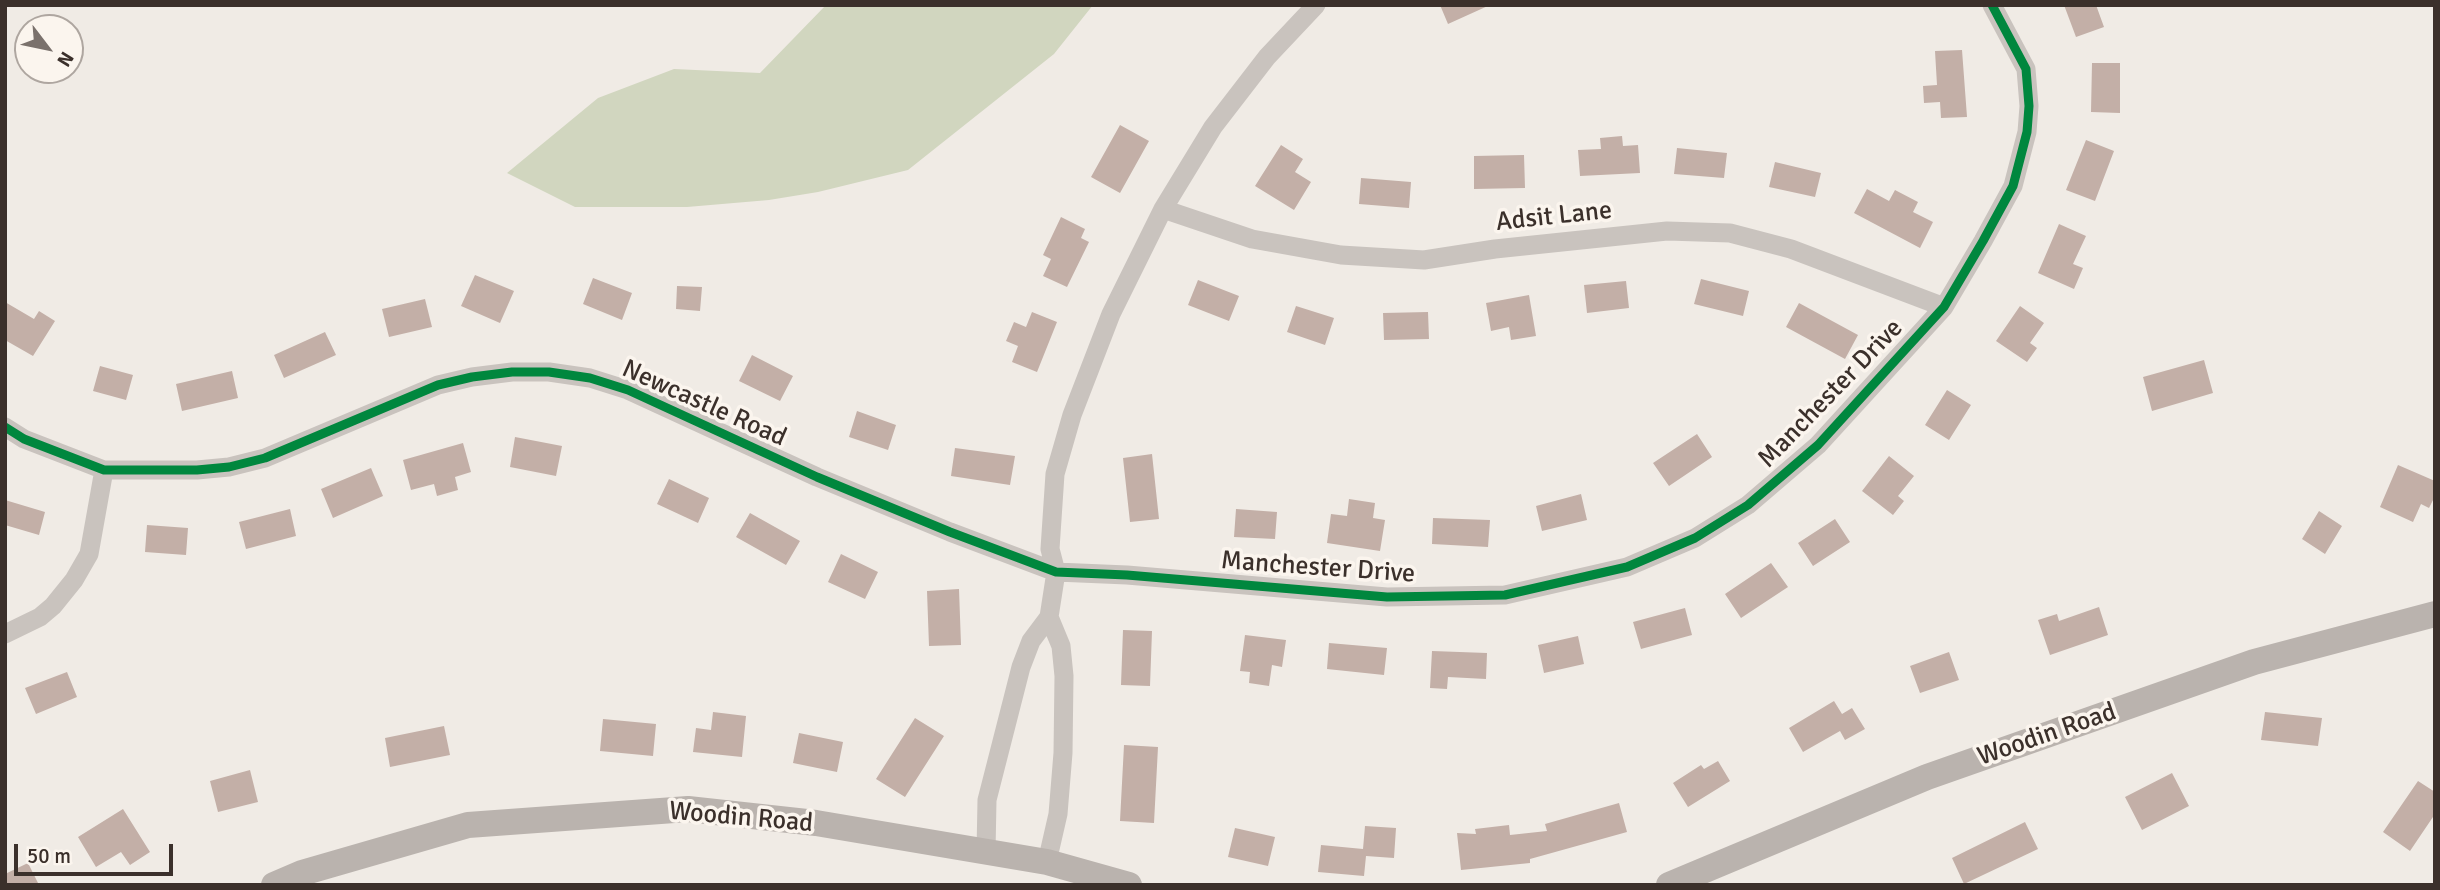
<!DOCTYPE html>
<html>
<head>
<meta charset="utf-8">
<style>
  body { margin:0 }
  #map { position:relative; width:2440px; height:890px; overflow:hidden; background:#f0ebe5; font-family:Signika,sans-serif }
  canvas { display:block }
  .frame { position:absolute; inset:0; border:7px solid #3b302b; pointer-events:none }
  .north { position:absolute; left:14px; top:14px; width:70px; height:70px; box-sizing:border-box; background:#fbf5ee; border:2px solid #aea6a0; border-radius:50%; rotate:122deg; font-size:19px; font-weight:700; line-height:28px; text-align:center; color:#3b302b }
  .north::after { content:''; display:block; margin:auto; width:24px; height:32px; background:#7a716c; clip-path:polygon(50% 0,100% 100%,50% 72%,0 100%) }
  .scale { position:absolute; left:14px; top:844px; width:159px; height:32px; box-sizing:border-box; border:4px solid #3b302b; border-top:0; padding-left:9px; font-size:21px; line-height:24px; white-space:nowrap; color:#3b302b; -webkit-text-stroke:5px #fbf5ee; paint-order:stroke }
</style>
</head>
<body>
<div id="map">
<canvas width="2440" height="890"></canvas>
<div class="frame"></div>
<div class="north">N</div>
<div class="scale">50 m</div>
</div>
<script>
const c = document.querySelector('canvas').getContext('2d');
c.lineJoin = 'round';
function fillPath(path, color) { c.fillStyle = color; c.fill(path, 'evenodd'); }
function strokePath(path, color, width, dash) { c.strokeStyle = color; c.lineWidth = width; c.lineCap = dash ? 'butt' : 'round'; c.setLineDash(dash || []); c.stroke(path); }
function drawText(font, color, halo, rows, align = 'center') {
  c.font = font + ' Signika,sans-serif'; c.lineWidth = 7; c.setLineDash([]); c.textBaseline = 'middle'; c.strokeStyle = halo; c.fillStyle = color; for (const [text, x, y, turn = 0] of rows) {
    c.save(); c.translate(x, y); c.rotate((+turn || 0) * Math.PI / 180); c.textAlign = isNaN(turn) ? turn : align; if (halo) c.strokeText(text, 0, 0); c.fillText(text, 0, 0); c.restore();
  }
}
fillPath(new Path2D(`
  M826,5h267l-39,49 -146,116 -90,22 -49,8 -82,7h-112l-68,-34 91,-75 76,-29 86,4z`), '#d1d6bf');
fillPath(new Path2D(`
  M1440,5h50l-42,19z
  M2064,5h32l8,22 -28,10z
  M1962,50l5,67 -26,1 -1,-16 -16,1 -1,-17 14,-1 -2,-34z
  M2092,63h28v50l-29,-1z
  M1120,125l29,16 -29,52 -29,-16z
  M1622,136l1,10 15,-1 2,28 -60,3 -2,-26 23,-1 -1,-11z
  M2086,140l28,11 -19,50 -29,-11z
  M1281,145l22,14 -8,13 16,10 -17,28 -39,-24z
  M1677,148l50,5 -3,25 -50,-4z
  M1524,155l1,33 -51,1v-33z
  M1775,162l46,11 -6,24 -46,-10z
  M1361,178l50,4 -2,26 -50,-4z
  M1867,189l22,12 6,-11 23,12 -5,10 20,10 -13,26 -66,-35z
  M1061,217l24,12 -4,9 8,4 -22,45 -24,-11 8,-17 -8,-4z
  M2059,224l27,12 -13,28 10,4 -9,21 -36,-16z
  M475,275l39,16 -14,32 -39,-17z
  M593,278l39,15 -10,27 -39,-16z
  M1701,279l48,12 -6,25 -49,-12z
  M1198,280l41,16 -10,25 -41,-16z
  M1626,281l3,27 -42,5 -3,-28z
  M677,286l25,1 -2,24 -24,-2z
  M1529,295l7,41 -25,4 -2,-13 -18,4 -5,-28z
  M425,299l7,28 -43,10 -7,-28z
  M5,302l29,17 5,-8 16,10 -22,35 -28,-16z
  M1799,303l59,32 -13,24 -59,-32z
  M1296,306l38,12 -9,27 -38,-13z
  M2020,306l24,17 -14,20 7,5 -10,14 -31,-21z
  M1032,312l25,10 -20,50 -25,-10 6,-16 -12,-5 8,-19 12,5z
  M1428,312l1,27 -45,1 -1,-27z
  M325,332l11,23 -52,23 -10,-23z
  M752,355l41,21 -13,25 -41,-20z
  M2204,360l9,33 -61,18 -9,-34z
  M100,366l33,9 -7,25 -33,-9z
  M232,371l6,27 -56,13 -6,-27z
  M1947,390l24,15 -22,35 -24,-15z
  M857,411l39,14 -8,25 -39,-13z
  M1697,434l15,23 -43,29 -16,-23z
  M515,437l47,9 -6,30 -46,-9z
  M463,443l8,29 -16,5 3,13 -21,6 -3,-12 -23,6 -8,-30z
  M955,448l60,8 -5,29 -59,-9z
  M1152,454l7,65 -29,3 -7,-64z
  M1889,456l25,20 -16,20 6,5 -11,14 -31,-24z
  M2398,465l37,16v15l-6,12 -8,-4 -8,18 -33,-15z
  M371,468l12,28 -50,22 -12,-29z
  M669,479l40,19 -11,25 -41,-19z
  M1581,494l6,26 -45,11 -6,-25z
  M1349,499l26,4 -2,15 12,2 -5,31 -53,-8 4,-29 16,2z
  M5,500l40,12 -6,23 -34,-10z
  M290,509l6,27 -50,13 -7,-27z
  M1236,509l41,3 -2,27 -41,-2z
  M2319,511l23,15 -17,28 -23,-15z
  M750,513l50,28 -14,24 -50,-28z
  M1433,518l57,2 -2,27 -56,-3z
  M1835,519l15,23 -37,24 -15,-23z
  M147,525l41,3 -2,27 -41,-3z
  M841,554l37,18 -13,27 -37,-17z
  M1771,563l17,24 -47,31 -16,-24z
  M959,589l2,56 -32,1 -2,-55z
  M2099,607l9,28 -58,20 -12,-35 19,-6 2,7z
  M1685,608l7,27 -51,14 -8,-27z
  M1123,630l29,1 -2,55 -29,-1z
  M1245,635l41,5 -4,27 -10,-2 -3,21 -20,-3 1,-11 -10,-1z
  M1578,636l6,28 -40,9 -6,-28z
  M1329,643l58,5 -3,27 -57,-6z
  M1432,651l55,2 -1,26 -38,-2 -1,12 -17,-1z
  M1949,652l10,28 -39,13 -10,-27z
  M67,672l10,25 -41,17 -11,-26z
  M1834,701l8,13 10,-6 13,21 -20,11 -5,-9 -37,21 -14,-24z
  M713,712l33,4 -4,41 -49,-5 3,-24 15,2z
  M2265,712l57,6 -4,28 -57,-6z
  M915,718l29,18 -39,61 -29,-18z
  M603,719l53,5 -3,32 -53,-5z
  M444,726l6,29 -60,12 -5,-29z
  M799,733l44,9 -6,30 -44,-9z
  M1124,745l34,2 -4,76 -34,-2z
  M1718,761l12,20 -42,26 -15,-24 28,-18 3,4z
  M250,770l8,32 -40,10 -8,-31z
  M2172,773l17,33 -47,24 -17,-33z
  M2418,781l17,11v22l-25,37 -27,-19z
  M1619,803l8,29 -97,27v4l-69,7 -4,-37 19,1 -1,-5 34,-4 1,10 37,-4 -2,-7z
  M123,809l27,43 -20,13 -9,-13 -25,15 -18,-30z
  M2025,822l13,27 -74,35 -12,-26z
  M1365,826l31,2 -2,30 -28,-2 -2,20 -46,-4 3,-27 42,4z
  M1235,828l40,9 -7,29 -40,-9z
  M28,863l11,22h-34v-11z`), '#c3afa7');
strokePath(new Path2D(`
  M1163,209l89,30 89,16 83,5 71,-11 172,-18 63,2 61,16 153,58
  M5,427l19,12 80,31h93l32,-3 36,-9 173,-73 34,-8 40,-5h37l41,6 38,12 189,87 133,55 106,40 71,3 260,22 118,-2 122,-28 68,-29 53,-33 70,-60 126,-138 39,-66 30,-55 14,-54 2,-26 -3,-37 -34,-64
  M5,634l35,-17 13,-11 21,-26 15,-26 15,-84
  M986,852l1,-52 34,-133 10,-26 18,-24 7,-45 -6,-23 5,-75 17,-59 39,-101 52,-105 50,-82 54,-70 49,-52
  M1047,862l11,-48 5,-61 1,-77 -3,-30 -12,-29`), '#c9c3be', 19);
strokePath(new Path2D(`
  M274,885l28,-12 166,-48 220,-16 128,14 231,39 82,23
  M1669,885l258,-108 327,-115 181,-48`), '#bab3ae', 26);
strokePath(new Path2D(`
  M5,427l19,12 80,31h93l32,-3 36,-9 173,-73 34,-8 40,-5h37l41,6 38,12 189,87 133,55 106,40 71,3 260,22 118,-2 122,-28 68,-29 53,-33 70,-60 126,-138 39,-66 30,-55 14,-54 2,-26 -3,-37 -34,-64`), '#00873e', 9);
drawText('26px', '#3b302b', '#fbf5ee', [
  ["Adsit Lane",1554,217,-6],
  ["Manchester Drive",1831,394,-46],
  ["Newcastle Road",704,404,24],
  ["Manchester Drive",1318,568,4],
  ["Woodin Road",2047,735,-19],
  ["Woodin Road",741,818,5]
]);
</script>
</body>
</html>
